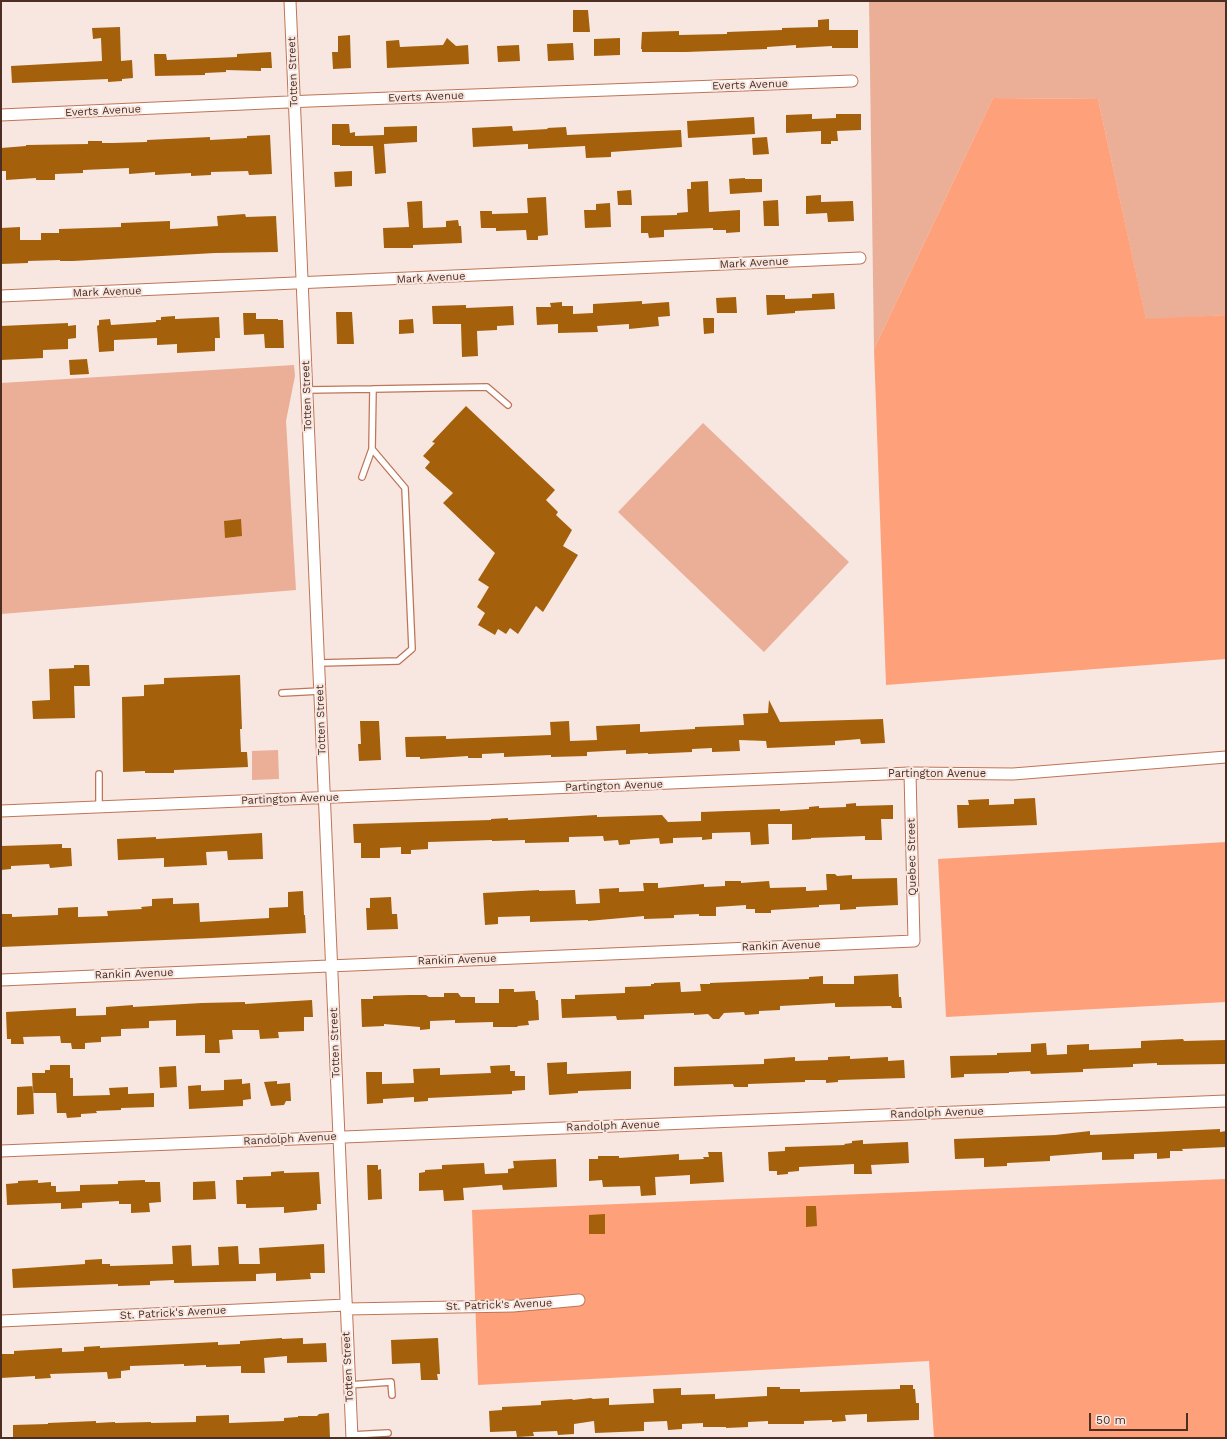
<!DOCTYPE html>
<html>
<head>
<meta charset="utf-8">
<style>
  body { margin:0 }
  #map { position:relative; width:1227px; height:1439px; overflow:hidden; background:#f7e7e0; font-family:"Work Sans",sans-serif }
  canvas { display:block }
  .frame { position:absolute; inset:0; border:2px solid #4d2e22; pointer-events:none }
  .scale { position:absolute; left:1089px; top:1413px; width:99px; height:18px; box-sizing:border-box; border:2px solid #4d2e22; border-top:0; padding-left:5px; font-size:12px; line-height:14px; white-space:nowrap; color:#4d2e22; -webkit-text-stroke:3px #f7e7e0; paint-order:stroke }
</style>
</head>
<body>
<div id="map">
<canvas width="1227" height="1439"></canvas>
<div class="frame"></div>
<div class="scale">50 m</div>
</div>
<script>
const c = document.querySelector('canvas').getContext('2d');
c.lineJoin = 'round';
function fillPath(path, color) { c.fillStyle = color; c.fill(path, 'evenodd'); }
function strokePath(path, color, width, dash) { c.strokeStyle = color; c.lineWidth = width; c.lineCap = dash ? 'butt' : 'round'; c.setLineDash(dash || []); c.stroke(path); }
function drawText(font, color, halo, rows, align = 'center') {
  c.font = font + ' "Work Sans",sans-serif'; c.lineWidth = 4; c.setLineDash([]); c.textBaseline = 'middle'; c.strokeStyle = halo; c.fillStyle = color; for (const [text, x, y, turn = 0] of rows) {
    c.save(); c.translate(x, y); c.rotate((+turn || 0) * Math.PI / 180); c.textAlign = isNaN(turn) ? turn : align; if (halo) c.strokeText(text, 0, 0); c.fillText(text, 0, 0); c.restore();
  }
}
fillPath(new Path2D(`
  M869,1h357v314l-80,5 -48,-221 -105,-1 -119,251z
  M294,365l1,11 -9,45 10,169 -295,24v-231z
  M703,423l146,139 -85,90 -146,-140z
  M278,750l1,29 -27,1v-29z`), '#ebae96');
fillPath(new Path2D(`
  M993,98l105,1 48,220 80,-4v344l-340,26 -12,-336z
  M1226,842v160l-280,15 -8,-158z
  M1226,1179v259h-292l-5,-77 -451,24 -6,-175z`), '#fea07a');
fillPath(new Path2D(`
  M573,10h15l2,22h-17z
  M829,19v11h29v18h-26v-2l-36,2v-3l-29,2v2l-81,3h-44v-3h-1l1,-17 37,-1v4l48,-1v-2l55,-2v-2l36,-1v-7z
  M120,27l1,34 11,-1 1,18 -11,1v2l-14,1v-3l-96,4 -1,-17 91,-5 -1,-23 -8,1 -1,-11z
  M350,35l1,33 -18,1 -1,-17h6v-16z
  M447,38l9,8 12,-1 1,19 -82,4 -1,-27 13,-1 1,7 43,-2z
  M620,38v17l-26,1v-17z
  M573,43l1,17 -26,1 -1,-17z
  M519,45l1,16 -22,1 -1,-16z
  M271,52l1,16h-11v3l-35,-1v2l-21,1v2l-50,1 -1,-22h12l1,6 70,-3v-3z
  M812,114v5l24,-1v-4h25v16l-24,1 1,10h-7v3h-10v-13l-35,2v-18z
  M754,117l1,17 -67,4 -1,-17z
  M332,124h17l1,9 5,-1v4l29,-1v5v-13l33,-1v16l-33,2 2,29 -11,1 -2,-28h-33v-1h-8z
  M512,126l1,5 35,-2 -1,-1 19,-1 1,8 114,-5 1,17 -71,5v5l-25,1 -1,-12 -57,3v-5l-55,3 -1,-19z
  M270,135l2,39 -23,1 -1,-4 -37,1v3l-20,1v-3l-36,2v-3l-26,2v-6l-46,2v3l-28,1v6h-19v-2l-30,2v-9h-5v-23l25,-2v-1l62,-1v-3h14v2h11l34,-1v-2l63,-3v3l37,-2v-2z
  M767,137l2,17 -16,1 -1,-17z
  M352,171v15l-17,1 -1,-15z
  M745,178v1h17v13l-32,2 -1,-15z
  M708,181l1,31 31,-2v22l-14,1v-3h-13v-2l-49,2v7l-15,1 -1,-5h-7v-17l36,-1v-2l11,-1 -1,-23h4v-7z
  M631,190l1,15h-14l-1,-14z
  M821,195v7l32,-1 1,20 -26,1 -1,-9 -21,1v-18z
  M546,197l2,38 -10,1v4h-11l-1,-10 -30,1v-3h-15l-1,-17h12v3l36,-1 -1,-15z
  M778,200l1,26h-15l-1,-25z
  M422,201l1,27 23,-1v-6l12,-1 1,6h2l1,17 -49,2v3h-29l-1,-20 26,-1 -2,-25z
  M610,203l1,24 -26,1 -1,-18h12v-6z
  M245,214l1,3 30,-1 2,36 -63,1 -142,8h-13v-1l-32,1v2l-27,1v-36l19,-1v13h21v-7h18v-4l62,-2v-4l49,-2v8l48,-3 -1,-10z
  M834,293l1,16 -40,2v2l-28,2 -1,-20h19v4l27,-1v-4z
  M736,297l1,16h-20l-1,-15z
  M642,301v3l27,-2 1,14 -12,1 1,9 -30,3v-5l-32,2 1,6 -40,1v-9l-21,1 -1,-18h15l-1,-4 12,-1v4h11v8l20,-1v-9z
  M466,305v3l47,-2 1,19 -17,1v4l-20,1 1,25 -16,1 -1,-33h-28l-1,-18z
  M336,312h16l2,32h-17z
  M243,313h13v6h22v1h5l1,28h-19l-1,-14 -20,1z
  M175,316v3l44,-2 1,21h-5v13l-38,2v-9l-20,1v-7l-43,2v11l-15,1 -2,-26 2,-1v-5l11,-1 1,6 45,-3v-2h5v-3z
  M703,318h11v15l-10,1z
  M413,319l1,14 -15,1v-14z
  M68,323v3l8,-1v13l-8,1v10l-25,1v8l-42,2v-34z
  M87,359l2,15 -19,1 -1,-15z
  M466,406l89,84 -9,10 12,12 -2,3 16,15 -9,16 15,9 -35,57 -7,-6 -18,28 -8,-6 -4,6 -8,-5 -3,6 -17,-10 7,-12 -8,-6 12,-20 -11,-7 17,-27 -52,-50 10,-10 -28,-25 5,-6 -7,-6 12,-13 -3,-1z
  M241,519l1,17 -17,2 -1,-17z
  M74,665h15l1,21h-16l1,32 -42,1 -1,-18 18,-1 -1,-31 25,-1z
  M240,675l2,54h-2l1,23h6l1,15 -74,3v3h-29v-2l-22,1 -1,-75 22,-1v-11l20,-1v-6z
  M769,700l11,22 103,-3 2,24 -24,1 -1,-5 -25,2v4l-68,3 -1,-7 -27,-1 1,11 -28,1v-4l-20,1v3l-44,2v-1l-22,1v-4l-39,2v4l-36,1v-2l-47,2v-4l-22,1v4h-14v-2l-48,3v-2h-14l-1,-20 41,-1v3l105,-4 -1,-13 19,-1 1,20 27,-1 -1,-14 44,-2v8l55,-3v-2l49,-2 -1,-11 25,-1z
  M360,721h19l2,39 -22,1 -1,-17h3z
  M1035,798l2,27 -79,3 -1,-23h12l-1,-5 21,-1v6l25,-1v-5z
  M856,803v3l37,-1v14h-12l1,21h-17v-4l-54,2v1l-19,1v-16h-24l1,20 -18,1 -1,-13 -38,1v6l-10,1v-3l-29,1v5l-13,1 -1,-6 -29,2v4l-11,1 -1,-5 -14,1 -1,-5 -34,1v5l-44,1v-3l-33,1v-1l-64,2v7l-17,1v4h-10v-7l-21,1v10h-19v-15h-7l-1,-19 138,-4v-1l17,-1v2l89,-5v2l65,-2 6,7 33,-1v-9l79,-3v2l29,-2v-2l10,-1v2l27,-1v-3z
  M262,833l1,26 -35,1 -1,-9 -21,1 1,13 -43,2v-9l-46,2 -1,-21 39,-2v2z
  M62,844v4h9l1,18 -22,2 -1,-4 -38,2v3l-10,1v-24z
  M826,874h9l2,2 15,-1v4l45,-1 1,27 -42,2v2l-16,1v-6l-21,1v2l-48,3v3h-16v-4h-9v-4l-30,2v9h-17v-2l-25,1v3l-30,1v-3l-56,5v-1l-58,2v-6l-32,1v7l-13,1 -2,-32 56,-3v1l36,-1 1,14 24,-1 -1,-14 20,-1v4l25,-1 -1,-8h15v5l46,-4v3l21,-1v-5h16v2l28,-2 1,7 36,-1v4l21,-1z
  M303,891l1,24h1l1,18 -94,5 -211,9v-33h11v3l46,-2v-7l20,-1v10l30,-1 -1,-5 35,-2 -1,-2 11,-1v-7l21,-1v6l26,-1 1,19 69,-4v-10l19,-1v-15z
  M391,897l1,17h5l1,15 -31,1 -1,-22h4v-10z
  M898,974l1,23h2l1,11h-10l-1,-2 -56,1v-4l-55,3v4l-21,1v3l-14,1 -1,-3 -20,1 -5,6h-6l-5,-5 -14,1v-2l-50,2v4l-27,1 -1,-4 -54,2 -1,-19h14v-4l50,-2v-6l26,-1v-2h3v-1l26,-1 1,10 20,-1 -1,-7h10v-1l99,-4v-2l14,-1v8h31v-8z
  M499,989h15v3l21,-1 1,9h2l1,20 -11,1 1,4 -11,1 -1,1h-24v-5l-38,1v-3l-25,1v8l-10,1v-3l-36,-3v2l-22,1 -1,-28h12v-3l36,-1h17l3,2h15v-4h14l3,4h14v6h24z
  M312,1000l1,17h-9v14l-26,1 1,6 -19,1 -1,-9h-27l1,9 -14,1 1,13h-15v-18l-29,1v-16l-27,1v7l-28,1v7l-20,1v5l-16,1v6h-13l-1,-6h-10l-1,-7 -37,1 1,7h-13v-5h-4l-1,-27 70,-4v8l30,-1v-8l27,-2v2l69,-4 43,-1v2z
  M1183,1039l1,2 42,-1v24l-69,1v-2l-24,1v3l-50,2v3l-52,2 -1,-3 -21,1v1l-45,1v3l-13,1 -1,-22 47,-1v-2l34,-1v-8l15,-1 1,12 20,-1v-9l22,-1v6l52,-2v-7z
  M850,1056v3l38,-2v4l16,-1 1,18 -67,2v2l-12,1v-3h-21v2l-57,2v3h-14l-1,-3 -59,2v-19l90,-3v-5l31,-2v4l33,-1v-3z
  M567,1062v12l64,-3v18l-53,2v2l-29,2 -2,-32z
  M50,1065h20v13h3v18l37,-1 -1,-7 19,-1v7l26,-1v14l-33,1v2l-25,1 1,2 -16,1v3l-14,1 -1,-5h-9l-1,-20h-23l-1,-20h13v-3h5z
  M510,1065v6h5v5h10v14l-13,1v3l-84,4v3l-14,1v-5l-31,2v4l-16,1 -1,-32h16v12l32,-1 -1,-14 27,-1v7l51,-2 -1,-7z
  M176,1066l1,21 -17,1 -1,-21z
  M242,1079v5l8,-1 1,16 -8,1v6l-54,3 -1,-23 13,-1v6l23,-1v-10z
  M277,1081v3l13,-1 1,18h-5l-2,4 -13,1 -7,-24z
  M33,1086l1,28 -17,1v-28z
  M1220,1129v3l6,-1v16l-44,2 1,2h-13v7l-13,1v-6l-23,1v5l-32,1v-8l-52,4v5l-43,2v3l-23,1v-9l-29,1 -1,-20 101,-4 35,-4v4z
  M863,1140v4l45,-2 1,21 -38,2 1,9h-18v-10l-55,3v4l-11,1v2l-11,1v-4h-8l-1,-19 17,-1v-4l60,-2 -1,-1 8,-1v-2z
  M708,1152h14l2,30 -34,2v-9l-35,2 1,18 -15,1 -1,-10 -37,1 -1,-7 -13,1v-22h9v-3h21v2l60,-4v6l25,-1 -1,-2h6z
  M556,1159l1,28 -54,3 -1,-5 -39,3 1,12 -20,1 -1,-11 -24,1v-18l6,-1v-2l17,-1v-4l42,-2 1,11 23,-1v-4l6,-1 -1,-7z
  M367,1165h11v5l3,-1 1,30 -14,1z
  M284,1171v2l35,-1 2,32h-4v6l-33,3v-6l-38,1v-4h-9l-1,-24h7v-3l28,-1v-4z
  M38,1180v3l13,-1v4h5v6l24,-1v-6l38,-1v-3l27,-1v2h15l1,20 -12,1 1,9 -19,1v-9h-12v-3l-37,2v5l-21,1v-6l-54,2 -1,-21 12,-1v-2z
  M215,1181l1,18 -23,1v-18z
  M806,1206h10l1,20 -11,1z
  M605,1214v20h-16v-19z
  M324,1244l1,29h-15l1,6 -35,2v-8l-20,1v7l-82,2v-3l-24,1v4l-32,1v-2l-105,4 -1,-19 73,-5v-4l17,-1v5h8v2l63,-2 -1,-18 19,-1 1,21 27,-1 -1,-18 20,-1 1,18h21l-1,-16z
  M282,1338v1l21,-1v6l23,-1 1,19 -40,1v-7l-23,2 1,15h-24v-7l-35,1v-2l-22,1v-2l-54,2v4l-9,1v7l-13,1 -1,-7 -57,2 1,4 -16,1v-3l-34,2v-24h13v-3l48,-3v4l22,-1v-4l16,-1v2l118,-6v3l22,-1v-3z
  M438,1338l2,36h-3l1,6h-17l-1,-17 -28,1 -1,-24z
  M900,1385h13v4h2l1,14h3v17l-52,2v-8l-22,1 1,6 -14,1v-2l-28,1v3h-36v-3l-20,1v5l-22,1v-1h-23v-4l-21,1v5l-14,1 -1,-9 -23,1v9l-49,2 -1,-12 -20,3v10l-16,1 -1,-4 -24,1 1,4 -17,1 -1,-6 -26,1 -1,-21 13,-1v-3l39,-2v-4l31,-2 1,1 18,-2 2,1 16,-1v7l45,-2 -1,-14 28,-1v7l34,-1v5l52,-3v-9h13v2h20v3l100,-3z
  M329,1413l1,25h-317v-13l35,-1v-1l48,-2v2l19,-1v1l36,-1v1l45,-1v-6l33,-1v8l55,-2v-3l14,-1v-1h19l2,-2z`), '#a5600b');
const lane = new Path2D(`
  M373,389l114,-2 21,18
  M307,390l66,-1 -1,60 -10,28
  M319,663l79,-2 14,-12 -7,-161 -33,-39
  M282,693l38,-2
  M99,807v-33
  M349,1385l42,-3 1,13
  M351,1435l37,-2`);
const street = new Path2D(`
  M290,1l62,1437
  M1,115l309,-14 542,-20
  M1,296l859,-38
  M1,811l909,-38 103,1 213,-17
  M1,980l913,-39 -4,-168
  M1,1151l1225,-50
  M346,1309l167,-3 66,-6
  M1,1321l345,-16`);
strokePath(lane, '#be7557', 8);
strokePath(street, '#be7557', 13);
strokePath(lane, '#fff', 5.5);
strokePath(street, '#fff', 11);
drawText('11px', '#4d2e22', '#f7e7e0', [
  ["Totten Street",293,72,-92],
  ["Everts Avenue",750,85,-2],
  ["Everts Avenue",426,97,-2],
  ["Everts Avenue",103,111,-3],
  ["Mark Avenue",754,263,-3],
  ["Mark Avenue",431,278,-3],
  ["Mark Avenue",107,292,-2],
  ["Totten Street",307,396,-92],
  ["Totten Street",321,720,-92],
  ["Partington Avenue",937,774],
  ["Partington Avenue",614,786,-2],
  ["Partington Avenue",290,799,-2],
  ["Quebec Street",912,857,-91],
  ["Rankin Avenue",781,946,-2],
  ["Rankin Avenue",457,960,-2],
  ["Rankin Avenue",134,974,-2],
  ["Totten Street",335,1043,-92],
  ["Randolph Avenue",937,1113,-2],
  ["Randolph Avenue",613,1126,-2],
  ["Randolph Avenue",290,1139,-3],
  ["St. Patrick's Avenue",499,1305,-2],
  ["St. Patrick's Avenue",173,1313,-3],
  ["Totten Street",348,1367,-93]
]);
</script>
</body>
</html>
